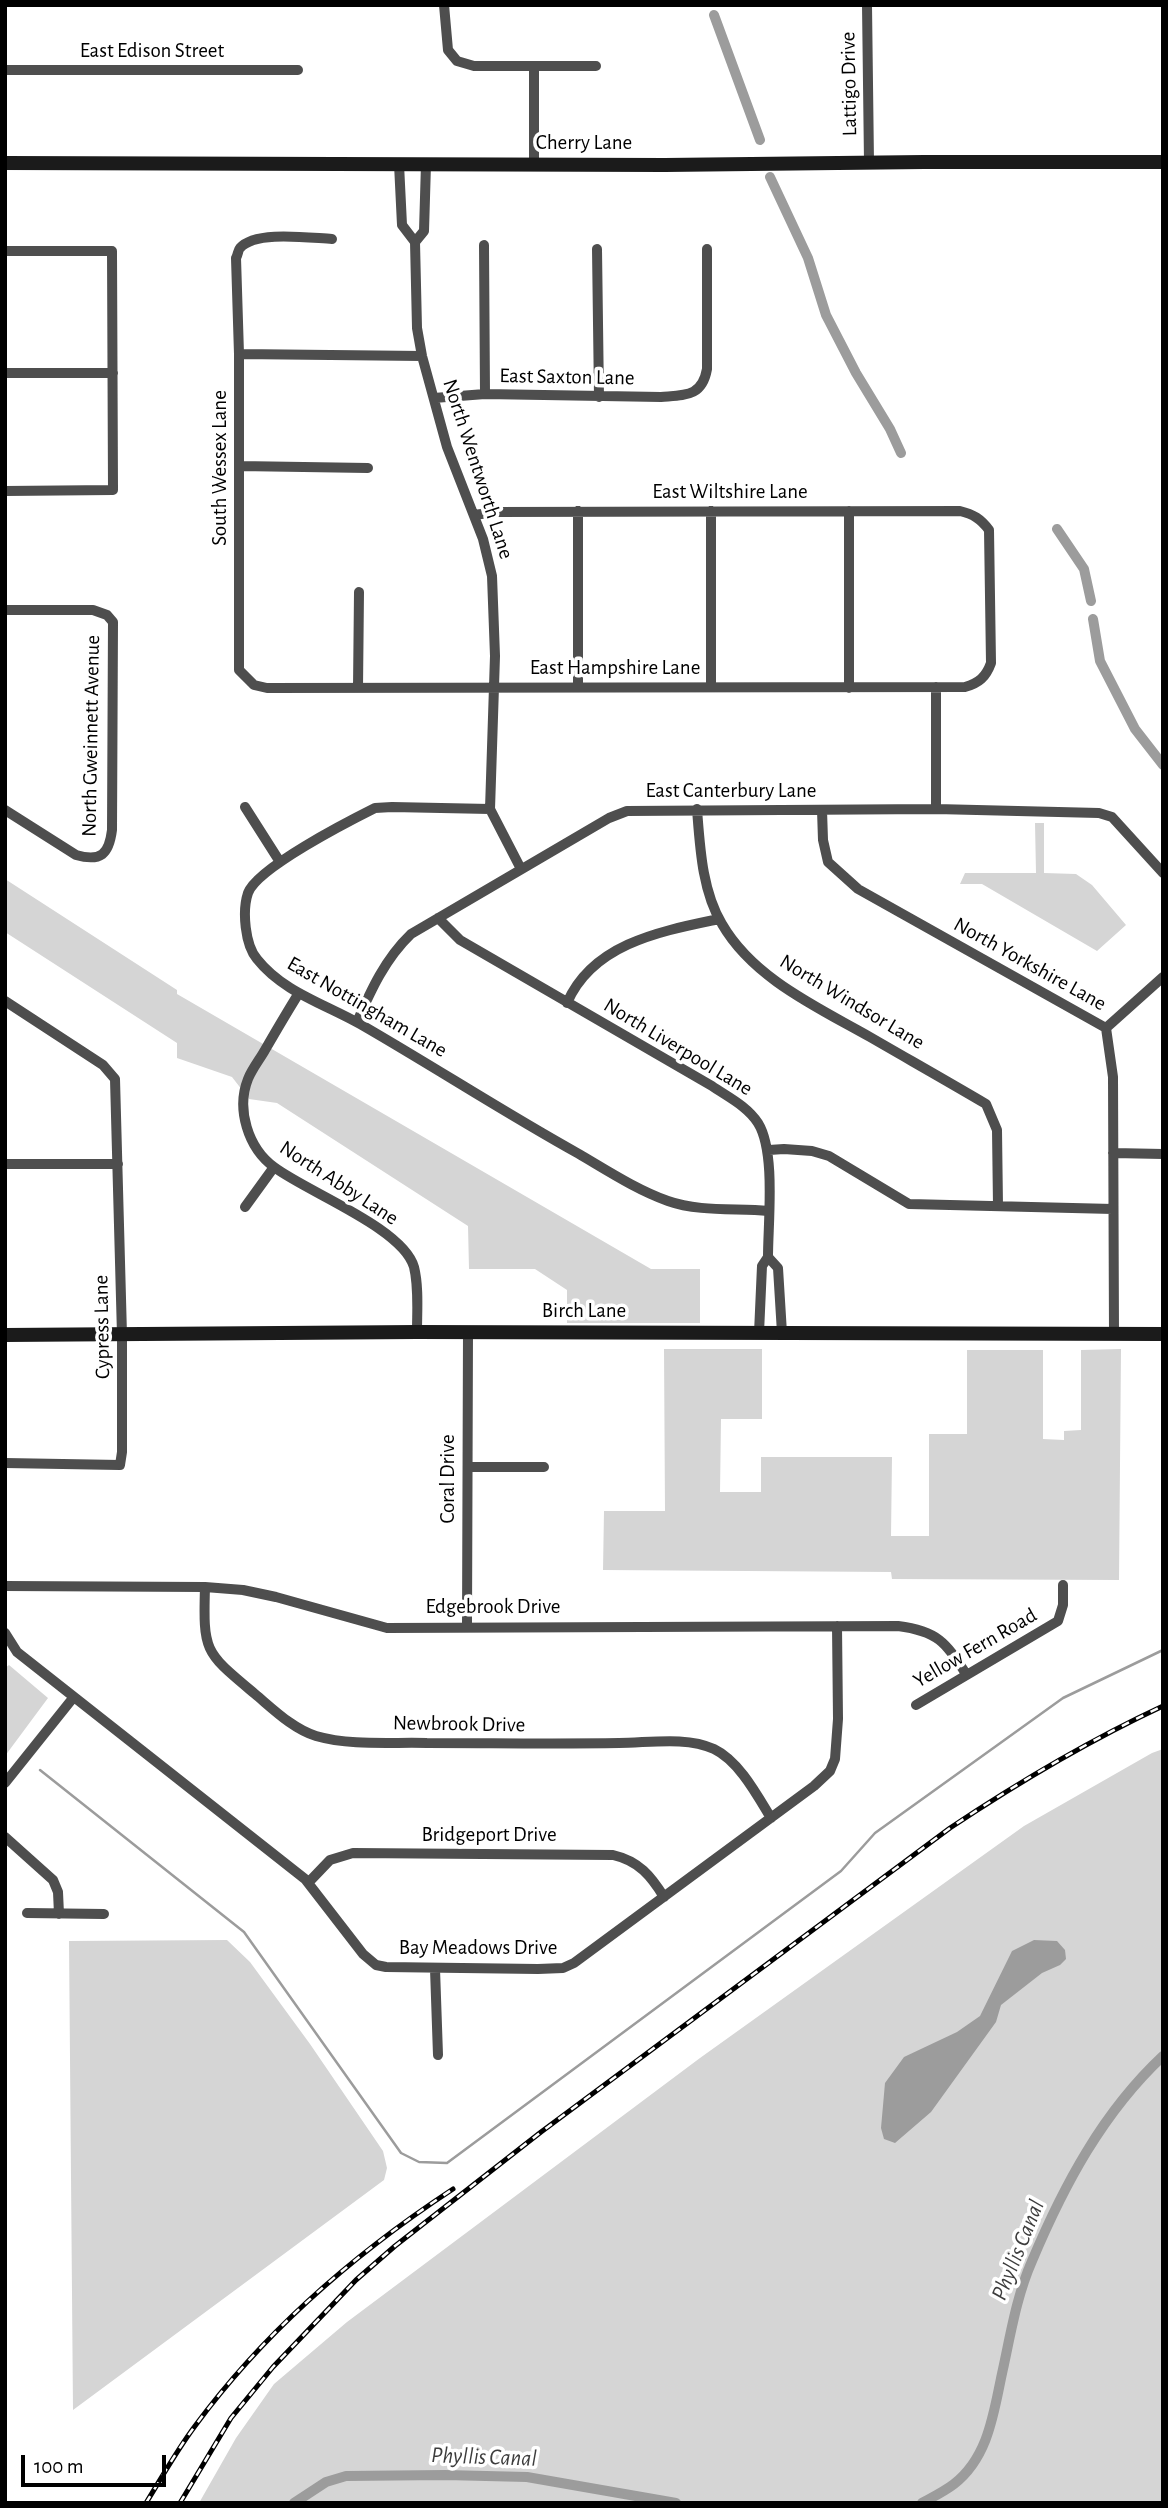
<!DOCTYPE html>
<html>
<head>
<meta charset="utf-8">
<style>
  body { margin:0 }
  #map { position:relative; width:1168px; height:2508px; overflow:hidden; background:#fff; font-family:"Alegreya Sans",sans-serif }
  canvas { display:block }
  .frame { position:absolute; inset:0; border:7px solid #000; pointer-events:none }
  .scale { position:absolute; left:21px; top:2455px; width:145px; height:32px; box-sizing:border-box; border:4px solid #000; border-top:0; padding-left:9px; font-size:21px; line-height:24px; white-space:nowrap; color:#000; -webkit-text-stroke:5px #fff; paint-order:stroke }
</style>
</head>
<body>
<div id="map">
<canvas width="1168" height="2508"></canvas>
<div class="frame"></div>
<div class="scale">100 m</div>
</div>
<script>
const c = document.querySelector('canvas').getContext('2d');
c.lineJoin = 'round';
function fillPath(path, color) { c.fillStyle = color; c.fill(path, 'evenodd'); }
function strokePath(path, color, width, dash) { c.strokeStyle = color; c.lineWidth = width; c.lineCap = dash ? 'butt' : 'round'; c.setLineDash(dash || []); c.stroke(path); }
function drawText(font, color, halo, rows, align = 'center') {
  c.font = font + ' "Alegreya Sans",sans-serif'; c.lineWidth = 7; c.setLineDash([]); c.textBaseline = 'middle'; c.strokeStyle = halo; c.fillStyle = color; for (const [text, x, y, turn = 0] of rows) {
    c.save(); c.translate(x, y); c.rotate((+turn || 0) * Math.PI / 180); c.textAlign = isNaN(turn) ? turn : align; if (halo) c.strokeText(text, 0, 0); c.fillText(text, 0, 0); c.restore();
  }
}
fillPath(new Path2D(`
  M1035,823h9v50l32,1 16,11 34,40 -29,26 -115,-67h-22l5,-11h71z
  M5,879l172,111v4l474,275h49v54h-133v-33l-32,-21h-66l-1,-43 -191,-123 -28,-4 -17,-22 -55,-19v-15l-172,-111z
  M664,1349h98v70h-41l-1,73h41v-35h131l-1,79h38v-102h38v-84h76v89l21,1v-9l17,-1v-80l40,-1 -2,231 -227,-1 -1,-7 -288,-2 1,-59h61z
  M9,1665l39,33 -43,58v-88z
  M1163,1749v754h-964l37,-65 38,-54 73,-62 353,-264 324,-232 128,-73z
  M227,1940l23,22 60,82 73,107 4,17 -3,12 -311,230 -4,-469z`), '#d5d5d5');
fillPath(new Path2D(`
  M1034,1940l23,1 8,9 1,9 -6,6 -18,8 -41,32 -5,17 -65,90 -36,31 -11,-4 -3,-11 4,-45 19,-26 53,-25 23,-16 32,-65z`), '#9c9c9c');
strokePath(new Path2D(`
  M40,1770l204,162 157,221 18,9 28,1 394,-292 34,-38 188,-135 100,-48`), '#9c9c9c', 2.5);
strokePath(new Path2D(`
  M714,15l46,125
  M770,177l38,81 18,57 30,58 34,56 11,24
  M1057,529l27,40 7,32
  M1093,619l7,42 35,68 28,36
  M294,2503l32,-21 20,-6 99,-1 82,2 149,26
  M922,2503c11,-6 23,-12 32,-19 36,-28 40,-75 49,-115 8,-37 14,-74 29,-108 32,-76 71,-149 131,-205`), '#9c9c9c', 10);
strokePath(new Path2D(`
  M444,5l4,45 9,11 17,5h122
  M867,5l2,157
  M534,66v98
  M5,70h293
  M399,164l3,61 13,17 2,86 5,28 25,91 36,92 9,37 3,80 -5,153 31,60
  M332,239c-22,-1 -77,-9 -92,9 -2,2 -2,7 -4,10l3,96v316l15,15 13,3 698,-1c14,-4 21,-10 26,-24l-2,-133c-8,-11 -16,-16 -29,-19l-464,1 -22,3
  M415,242l9,-11 2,-67
  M484,245l1,149
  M597,249l2,148
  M5,251h107l1,239 -108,1
  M239,354l183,2
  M5,373h108
  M434,398l51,-4 176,3c24,-2 41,0 46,-28v-120
  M239,466l129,2
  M711,511v176
  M849,511v177
  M5,610h88l14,5 6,7 -1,208c-3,24 -11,32 -36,25l-71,-45
  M578,687v-176
  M936,687v122
  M358,688l1,-96
  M245,807l35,55
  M490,809l-98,-2 -17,1c-26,13 -118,60 -127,85 -6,18 -3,52 9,66 26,33 68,45 103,65 73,42 145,89 219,130 29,17 58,36 89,47 31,11 68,7 100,10
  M697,809c3,38 5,82 25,115 31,54 95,83 148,113 38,22 77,44 116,67l11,26 1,76
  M822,810l1,30 5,22 30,27 248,139 7,49 1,257
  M438,918l22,22 252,146c16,11 35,20 46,37 18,29 10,99 10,134l-6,9 -3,67
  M299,993c-12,19 -23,38 -34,57 -5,9 -13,19 -17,29 -12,30 0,69 26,88 33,25 129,61 140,100 5,20 3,44 3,65
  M5,1001l98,64 12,14 7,256v117l-2,13 -115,-2
  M567,1003c26,-60 95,-72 152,-84
  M357,1022c14,-32 28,-63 54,-88l198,-116 18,-7 309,-2 163,4 13,4 51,56
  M1106,1028l57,-51
  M769,1150l15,-1 28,2 17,5 80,48 204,5
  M1113,1153l50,1
  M5,1164h113
  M245,1207l29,-40
  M768,1257l10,11 4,65
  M468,1467h76
  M5,1586l200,1 38,3 33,7 111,31 511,-2c39,5 48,16 68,48
  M205,1587c-2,66 0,65 50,107 18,15 38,35 61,42 35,10 75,6 111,7 64,0 128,1 192,0 29,0 67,-7 95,6 25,12 43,46 57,69
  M467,1626l1,-294
  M5,1633l12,19 288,227 58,75 13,11 10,2 152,2 25,-1 11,-5 240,-177 16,-15 5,-12 3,-40 -1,-93
  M916,1705l142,-84 5,-16v-20
  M5,1783l68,-85
  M5,1837l48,43 5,12 1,22
  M308,1883l22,-23 23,-7 260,2c26,6 38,21 51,42
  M27,1913l77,1
  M435,1969l3,86`), '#4e4e4e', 10);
strokePath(new Path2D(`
  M5,163l660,2 259,-3h239
  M5,1335l412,-3 746,2`), '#1b1b1b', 14);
const rail = new Path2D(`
  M146,2503c16,-26 31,-53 49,-77 70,-95 159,-172 258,-237
  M180,2503l51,-85 42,-51 83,-87 39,-34 146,-114 409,-304c69,-46 138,-87 213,-122`);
strokePath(rail, '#000', 5);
strokePath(rail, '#fff', 2.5, [8]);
drawText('21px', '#000', '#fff', [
  ["East Edison Street",152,51],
  ["Lattigo Drive",849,84,-91],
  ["Cherry Lane",584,143],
  ["East Saxton Lane",567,377,1],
  ["South Wessex Lane",220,468,-90],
  ["North Wentworth Lane",478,469,72],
  ["East Wiltshire Lane",730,492],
  ["East Hampshire Lane",615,668],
  ["North Gweinnett Avenue",91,736,-89],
  ["East Canterbury Lane",731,791],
  ["North Yorkshire Lane",1030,964,29],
  ["North Windsor Lane",852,1002,31],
  ["East Nottingham Lane",367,1007,30],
  ["North Liverpool Lane",678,1047,31],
  ["North Abby Lane",339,1183,33],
  ["Birch Lane",584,1311],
  ["Cypress Lane",102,1327,-91],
  ["Coral Drive",448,1479,-90],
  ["Edgebrook Drive",493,1607],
  ["Yellow Fern Road",975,1648,-30],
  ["Newbrook Drive",459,1724,1],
  ["Bridgeport Drive",489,1835],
  ["Bay Meadows Drive",478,1948]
]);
drawText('italic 23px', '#3d3d3d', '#fff', [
  ["Phyllis Canal",1018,2250,-68],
  ["Phyllis Canal",484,2457,2]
]);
</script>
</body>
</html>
